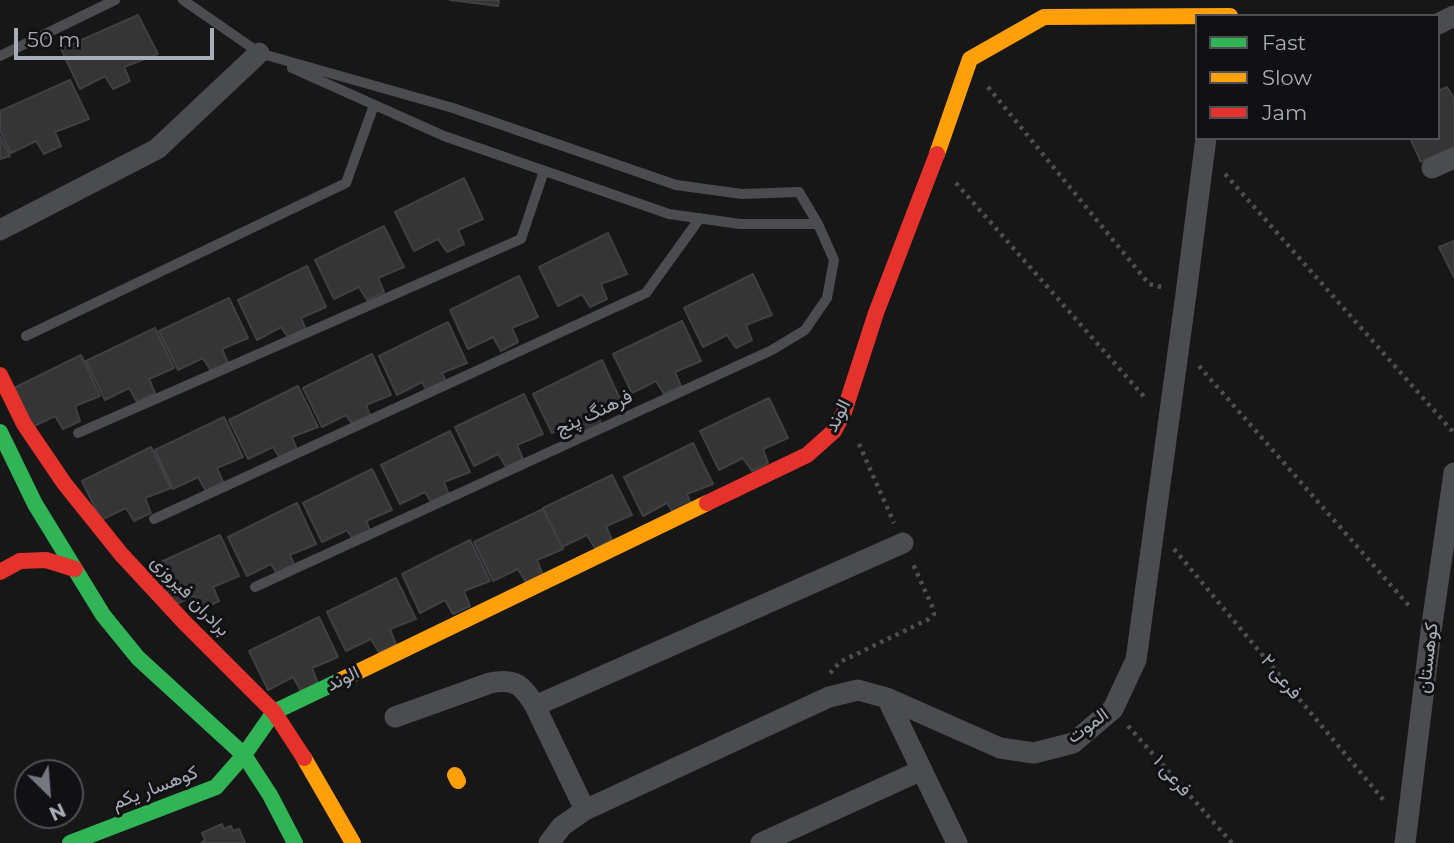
<!DOCTYPE html>
<html>
<head>
<meta charset="utf-8">
<style>
  body { margin:0 }
  #map { position:relative; width:1454px; height:843px; overflow:hidden; background:#171717; font-family:Montserrat,sans-serif }
  canvas { display:block }
  .legend { position:absolute; left:1195px; top:14px; width:245px; height:126px; box-sizing:border-box; background:#111113; border:2px solid #4d4f55; margin:0; padding:9px 12px; list-style:none; font-size:21px; color:#a8adb8 }
  .legend li { display:flex; align-items:center; gap:14px; height:35px }
  .legend b { width:35px; border:2px solid #4d4f55 }
  .north { position:absolute; left:14px; top:759px; width:70px; height:70px; box-sizing:border-box; background:#111113; border:2px solid #4d4f55; border-radius:50%; rotate:155deg; font-size:19px; font-weight:700; line-height:28px; text-align:center; color:#a8adb8 }
  .north::after { content:''; display:block; margin:auto; width:24px; height:32px; background:#757880; clip-path:polygon(50% 0,100% 100%,50% 72%,0 100%) }
  .scale { position:absolute; left:14px; top:28px; width:200px; height:32px; box-sizing:border-box; border:4px solid #a8adb8; border-top:0; padding-left:9px; font-size:21px; line-height:24px; white-space:nowrap; color:#a8adb8; -webkit-text-stroke:5px #111113; paint-order:stroke }
</style>
</head>
<body>
<div id="map">
<canvas width="1454" height="843"></canvas>
<ul class="legend">
<li><b style="height:9px;background:#30b455"></b>Fast</li>
<li><b style="height:9px;background:#ff9f0a"></b>Slow</li>
<li><b style="height:9px;background:#e5322d"></b>Jam</li>
</ul>
<div class="north">N</div>
<div class="scale">50 m</div>
</div>
<script>
const c = document.querySelector('canvas').getContext('2d');
c.lineJoin = 'round';
function fillPath(path, color) { c.fillStyle = color; c.fill(path, 'evenodd'); }
function strokePath(path, color, width, dash) { c.strokeStyle = color; c.lineWidth = width; c.lineCap = dash ? 'butt' : 'round'; c.setLineDash(dash || []); c.stroke(path); }
function drawText(font, color, halo, rows, align = 'center') {
  c.font = font + ' Montserrat,Vazirmatn,sans-serif'; c.lineWidth = 6; c.setLineDash([]); c.textBaseline = 'middle'; c.strokeStyle = halo; c.fillStyle = color; for (const [text, x, y, turn = 0] of rows) {
    c.save(); c.translate(x, y); c.rotate((+turn || 0) * Math.PI / 180); c.textAlign = isNaN(turn) ? turn : align; if (halo) c.strokeText(text, 0, 0); c.fillText(text, 0, 0); c.restore();
  }
}
const building = new Path2D(`
  M450,0h49l-1,6z
  M138,15l20,39 -34,13 6,14 -17,8 -8,-13 -25,13 -19,-40z
  M70,80l19,39 -34,13 6,14 -17,8 -8,-13 -25,12 -11,-23v-19z
  M1447,87l7,11v49l-33,15 -11,-24h28v-47z
  M0,136l10,20 -10,3z
  M464,178l19,41 -25,11 6,14 -17,8 -9,-13 -24,12 -19,-39z
  M384,226l20,41 -26,11 6,14 -17,8 -8,-13 -25,12 -19,-39z
  M608,233l19,41 -26,10 6,15 -17,8 -8,-13 -24,12 -19,-39z
  M1454,241v36l-15,-30z
  M307,266l19,41 -25,11 6,14 -17,8 -9,-13 -24,13 -19,-40z
  M753,274l19,41 -26,10 6,15 -16,8 -9,-13 -24,12 -19,-39z
  M519,276l19,41 -26,11 6,14 -17,9 -8,-14 -25,12 -18,-39z
  M229,298l19,40 -26,11 6,14 -17,8 -8,-13 -25,12 -19,-39z
  M682,321l19,40 -26,11 6,14 -17,8 -8,-13 -24,12 -19,-39z
  M448,322l19,41 -25,10 6,14 -18,9 -8,-14 -25,13 -18,-39z
  M155,328l19,40 -25,11 6,14 -18,9 -8,-14 -24,12 -19,-39z
  M372,354l19,41 -25,10 6,15 -17,8 -9,-13 -24,12 -19,-39z
  M81,355l19,41 -25,10 5,15 -17,8 -8,-13 -25,12 -18,-39z
  M602,360l19,41 -25,10 6,15 -17,8 -9,-13 -24,12 -19,-39z
  M298,386l20,41 -26,10 6,15 -17,8 -8,-13 -25,12 -19,-39z
  M524,394l19,40 -26,11 6,14 -17,8 -8,-13 -24,12 -19,-39z
  M769,398l19,40 -25,11 5,14 -16,8 -9,-13 -24,12 -19,-39z
  M224,417l19,40 -26,11 6,14 -17,9 -8,-14 -25,12 -18,-39z
  M450,431l20,41 -26,10 6,15 -17,8 -8,-13 -25,12 -19,-39z
  M693,443l20,41 -26,10 6,15 -17,8 -9,-14 -24,13 -19,-39z
  M151,447l20,41 -26,10 6,15 -17,8 -8,-13 -25,12 -19,-39z
  M372,469l20,41 -26,11 6,14 -17,8 -8,-13 -25,12 -19,-39z
  M612,475l20,40 -26,11 6,14 -17,8 -8,-13 -25,12 -19,-39z
  M297,503l19,41 -26,11 6,14 -17,8 -8,-13 -24,12 -19,-39z
  M543,509l20,40 -26,11 6,15 -17,7 -8,-13 -25,12 -19,-39z
  M220,535l19,41 -26,11 6,14 -17,8 -8,-13 -22,10 -20,-40z
  M470,540l20,41 -26,10 6,15 -17,8 -8,-14 -25,13 -18,-39z
  M396,578l20,41 -26,10 6,15 -17,8 -8,-13 -25,12 -19,-39z
  M319,617l19,40 -26,11 6,15 -17,8 -8,-14 -25,13 -19,-39z
  M222,824l2,5 7,-3 2,5 6,-2 6,14h-44l4,-3 -3,-7z`);
fillPath(building, '#353536');
strokePath(building, '#3f4043', 2);
strokePath(new Path2D(`
  M988,87l161,197 16,4
  M1225,174l229,259
  M956,183l191,217
  M1199,366l211,241
  M859,444l35,79
  M1174,549l212,254
  M830,673l10,-11 89,-43 5,-5 -2,-8 -20,-44
  M1128,726l104,117`), '#4d4e52', 4.5, [3.5, 5]);
strokePath(new Path2D(`
  M183,0l78,54
  M0,56l115,-56
  M292,68l152,68 225,78 71,10h78
  M26,336l320,-153 28,-78
  M78,433l443,-194 23,-68
  M154,519l492,-226 54,-75
  M255,587l517,-237 33,-20 22,-32 7,-38 -16,-36 -19,-32 -57,2 -66,-9 -223,-77 -194,-55`), '#4b4c50', 10);
strokePath(new Path2D(`
  M1438,24l16,-8
  M1432,168l22,-10
  M0,230l157,-81 102,-96
  M887,698l70,145
  M535,706l368,-163
  M395,717l95,-34c25,-5 33,2 45,23l50,104
  M549,843l13,-17 23,-16 244,-113 29,-7 29,8 113,50 34,5 39,-10 40,-34 23,-49 50,-366 20,-156
  M761,843l161,-73
  M1405,843l26,-212 23,-158`), '#4b4c50', 21);
strokePath(new Path2D(`
  M0,432l35,72 68,111 35,43 106,97 26,40 25,48
  M70,843l146,-56 28,-32 30,-43 67,-32`), '#30b455', 16);
strokePath(new Path2D(`
  M937,154l33,-95 74,-42 186,-1
  M341,680l366,-177
  M304,758l49,85
  M455,775l3,6`), '#ff9f0a', 16);
strokePath(new Path2D(`
  M0,375l24,49 40,59 57,71 63,68 90,90 30,46
  M707,503l100,-48 27,-24 10,-19 32,-99 61,-159
  M0,572l20,-11 26,-1 29,9`), '#e5322d', 16);
drawText('19px', '#a8adb8', '#111113', [
  ["فرهنگ پنج",594,413,-25],
  ["الوند",838,416,-63],
  ["برادران فیروزی",190,596,46],
  ["کوهستان",1428,658,-83],
  ["فرعی ۲",1281,677,50],
  ["الوند",343,679,-26],
  ["الموت",1088,726,-36],
  ["فرعی ۱",1172,776,49],
  ["کوهسار یکم",155,788,-21]
]);
</script>
</body>
</html>
